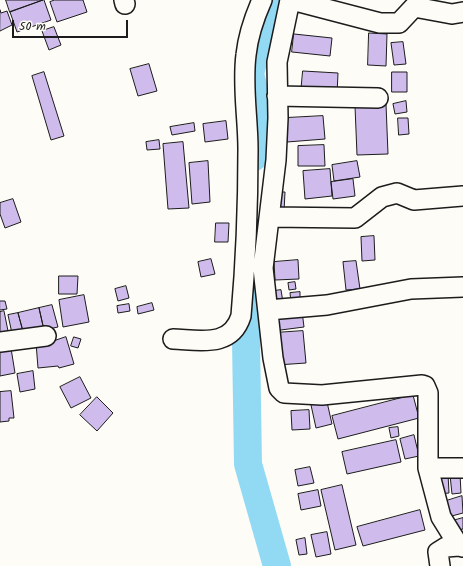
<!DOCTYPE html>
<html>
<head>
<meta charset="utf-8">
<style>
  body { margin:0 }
  #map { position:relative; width:463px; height:566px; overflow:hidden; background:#fdfcf7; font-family:Kalam,sans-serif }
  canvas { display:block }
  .scale { position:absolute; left:12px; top:20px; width:116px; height:18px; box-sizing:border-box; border:2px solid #1c1c1c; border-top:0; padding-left:5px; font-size:12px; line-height:14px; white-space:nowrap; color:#1c1c1c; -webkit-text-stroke:3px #fdfcf7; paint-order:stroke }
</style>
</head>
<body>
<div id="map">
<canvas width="463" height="566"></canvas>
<div class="scale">50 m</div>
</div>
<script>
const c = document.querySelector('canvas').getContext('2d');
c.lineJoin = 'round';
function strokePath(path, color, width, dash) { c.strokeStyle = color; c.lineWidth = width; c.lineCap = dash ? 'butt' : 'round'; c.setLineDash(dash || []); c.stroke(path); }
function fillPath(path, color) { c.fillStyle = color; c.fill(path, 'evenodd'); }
strokePath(new Path2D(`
  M254,157l3,-56 -7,-27 14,-56 9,-18
  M248,289l-2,52 2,123 29,102`), '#92daf3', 28);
const building = new Path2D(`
  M6,0h37l-33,12z
  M44,0l7,20 -34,12 -7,-20z
  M55,0h28l4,12 -30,10 -7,-20z
  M0,10l1,3 6,-2 5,14 -12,6z
  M54,27l7,18 -12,5 -7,-19z
  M369,33l18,1 -1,32 -18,-1z
  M294,34l38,4 -2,18 -38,-4z
  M403,42l3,22 -12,1 -3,-22z
  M149,64l8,27 -19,5 -8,-27z
  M303,71l35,2 -1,22 -36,-2z
  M44,72l20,64 -13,4 -19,-64z
  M392,72h15v20h-15z
  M406,101l1,11 -12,2 -2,-10z
  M386,104l2,50 -31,1 -2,-49z
  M323,116l2,23 -38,3 -1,-24z
  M398,118h10l1,16 -10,1z
  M226,121l2,18 -23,3 -2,-18z
  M194,123l1,8 -23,4 -2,-8z
  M159,140l1,9 -13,1 -1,-8z
  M183,142l6,66 -21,1 -5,-65z
  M324,145l1,21h-27v-20z
  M208,161l2,41 -18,2 -3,-41z
  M357,161l3,16 -26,4 -2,-16z
  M330,169l2,27 -27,3 -2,-28z
  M353,179l2,17 -22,3 -2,-17z
  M276,192h9l-1,20h-9z
  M13,199l8,23 -16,6 -5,-14v-11z
  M216,223h13l-1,19h-13z
  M374,236l1,24 -13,1 -1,-24z
  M211,259l4,15 -14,3 -3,-15z
  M298,260l1,19 -24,1 -1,-18z
  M356,261l4,28 -14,1 -3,-28z
  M59,276h19l-1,18h-18z
  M295,282l1,7 -7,1 -1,-7z
  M126,286l3,12 -11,3 -3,-12z
  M281,290l2,12 -6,1 -3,-12z
  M300,292v10h-9l-1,-9z
  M84,295l5,27 -26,5 -4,-27z
  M0,301h5l2,8 -7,1z
  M152,303l2,7 -16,4 -1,-7z
  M129,304l1,7 -12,2 -1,-7z
  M52,305l6,22 -14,3 -5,-22z
  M39,308l5,22 -20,5 -6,-22z
  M4,311l5,25 -9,2v-26z
  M302,311l2,16 -31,4 -1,-16z
  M18,313l6,22 -11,3 -5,-23z
  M303,331l3,32 -29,2 -3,-32z
  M66,337l8,27 -15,4 -1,-2 -20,2 -2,-25 17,-2z
  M74,337l7,2 -3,9 -7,-2z
  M10,342l5,31 -15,3v-33z
  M33,371l2,18 -15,3 -3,-18z
  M80,377l11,21 -20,10 -11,-21z
  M11,391l3,27h-5v3l-9,1v-30z
  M413,395l6,23 -81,21 -6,-23z
  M97,397l16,16 -16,18 -17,-16z
  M327,402l5,22 -16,4 -5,-23z
  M309,410l1,19 -18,1 -1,-19z
  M398,427l1,9 -8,2 -2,-10z
  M414,435l5,21 -14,3 -5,-20z
  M396,440l5,22 -54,12 -5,-22z
  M310,467l4,16 -16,3 -3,-16z
  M436,474h12l1,19 -12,1z
  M460,474l1,19 -9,1 -2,-19z
  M342,485l14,60 -21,5 -14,-60z
  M318,490l3,16 -20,4 -3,-16z
  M462,496l1,17 -15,4 -5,-15z
  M420,510l5,20 -62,16 -6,-19z
  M463,518v11l-9,2 -2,-10z
  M327,532l4,22 -15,3 -5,-22z
  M305,538l2,16 -8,1 -3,-15z`);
fillPath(building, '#cfbced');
strokePath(building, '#1c1c1c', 1);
const minor = new Path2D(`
  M124,0l1,4
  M290,0l-13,62 1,56 -2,42 -13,108 10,90 6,30 5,5 38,2 100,-10 3,1 3,7v75l13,49 18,29 4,1
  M292,0l88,23h19l15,-16 38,7 11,-2
  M277,96l101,2
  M270,217l85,1 27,-21 15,-4 17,7 49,-4
  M268,310l59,-5 84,-16 52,-2
  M173,339c27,1 58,9 68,-23 5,-56 7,-111 7,-167 0,-31 -6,-63 -2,-94 2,-19 8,-37 16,-55
  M0,342l46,-6
  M428,468h35
  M440,566l-2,-14 8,-5 13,-1`);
strokePath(minor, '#1c1c1c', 22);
strokePath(minor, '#fdfcf7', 19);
</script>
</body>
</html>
